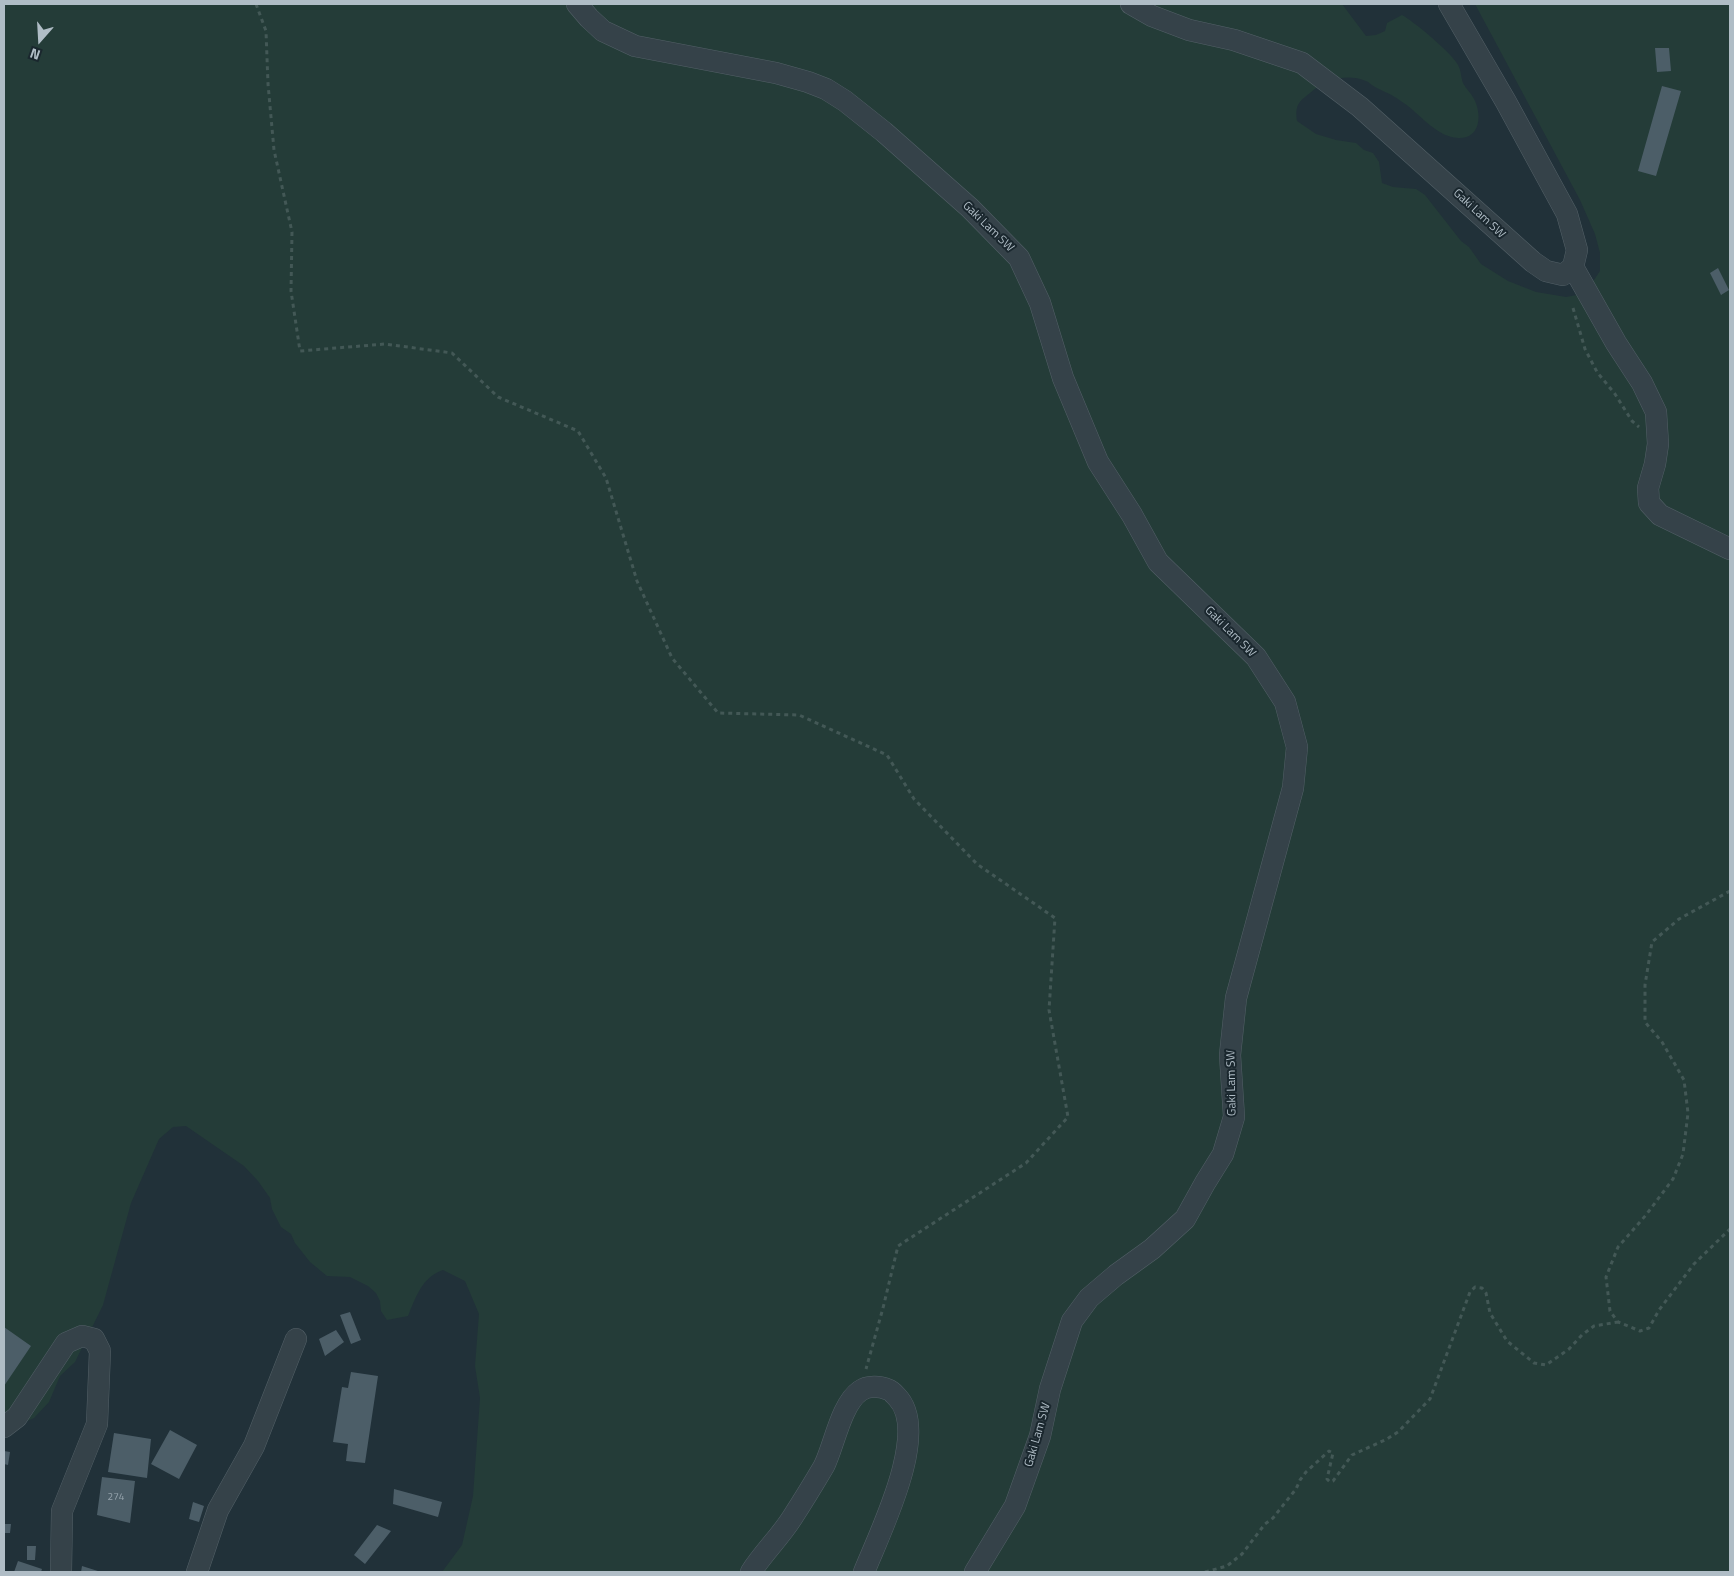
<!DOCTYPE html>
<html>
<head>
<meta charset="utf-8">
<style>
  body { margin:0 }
  #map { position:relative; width:1734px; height:1576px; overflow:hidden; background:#213139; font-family:"Titillium Web",sans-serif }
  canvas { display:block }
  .frame { position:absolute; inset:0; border:5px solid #b0bdc6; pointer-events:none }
  .north { position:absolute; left:15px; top:15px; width:50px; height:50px; -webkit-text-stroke:4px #1a272e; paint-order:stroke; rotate:199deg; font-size:14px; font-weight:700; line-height:20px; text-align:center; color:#b0bdc6 }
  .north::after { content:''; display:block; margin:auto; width:18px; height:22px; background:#b0bdc6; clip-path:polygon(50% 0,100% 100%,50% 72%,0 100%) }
</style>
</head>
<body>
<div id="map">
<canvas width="1734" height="1576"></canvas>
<div class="frame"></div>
<div class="north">N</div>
</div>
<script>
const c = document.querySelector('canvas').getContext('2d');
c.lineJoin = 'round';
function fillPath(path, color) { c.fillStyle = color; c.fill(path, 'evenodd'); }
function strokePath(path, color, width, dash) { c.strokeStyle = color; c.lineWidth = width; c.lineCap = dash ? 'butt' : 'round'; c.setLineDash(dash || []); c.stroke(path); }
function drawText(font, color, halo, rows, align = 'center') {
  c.font = font + ' "Titillium Web",sans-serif'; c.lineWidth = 4; c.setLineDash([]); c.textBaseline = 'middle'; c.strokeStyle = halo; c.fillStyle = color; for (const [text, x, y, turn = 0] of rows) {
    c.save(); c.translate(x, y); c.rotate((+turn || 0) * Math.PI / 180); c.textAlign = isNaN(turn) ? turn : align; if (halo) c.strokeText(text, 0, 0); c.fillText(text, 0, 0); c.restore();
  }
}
fillPath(new Path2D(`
  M4,4h1338l24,32 10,-1 9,-4 2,-8 15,-8c10,5 51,39 56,50 3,5 3,12 5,18 3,6 8,10 11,16 8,15 7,40 -16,39 -20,-1 -36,-21 -50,-32 -7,-5 -15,-11 -23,-14 -3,-2 -7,-3 -10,-5 -4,-2 -6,-5 -9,-6 -20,-8 -41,-1 -56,12 -12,9 -15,13 -13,28l19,13 20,6 20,3 8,7 9,3 6,9 3,21 11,4 23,2 9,6 36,46 8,6 12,17 27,17 28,11 30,5 11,-2 17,-15 6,-9v-18l-5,-19 -15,-34 -105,-196h255v1568h-1288l20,-27 11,-49 7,-98 -5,-32 4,-52 -14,-33 -22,-11c-21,7 -27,27 -35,46l-21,4 -6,-9 -1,-10 -4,-8 -8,-7 -18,-9 -23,-1 -17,-14 -15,-19 -4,-9 -10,-7 -9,-18 -2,-11 -12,-17 -14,-15 -58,-40 -13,1 -14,12 -28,64 -28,102 -28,57 -15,14 -11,26 -15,16 -9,4 -21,-7z`), '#243c38');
fillPath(new Path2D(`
  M1655,48h14l2,23 -14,1z
  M1662,86l19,5 -25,85 -18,-5z
  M1718,268l11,22 -8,5 -11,-22z
  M350,1312l11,28 -10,4 -11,-29z
  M4,1327l27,19 -27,40z
  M336,1330l8,12 -19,14 -6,-17z
  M351,1372l27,4 -13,87 -19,-2 2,-17 -15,-2 9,-55 6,1z
  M170,1430l27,15 -18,34 -28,-15z
  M114,1433l37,6 -4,39 -39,-6z
  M4,1451l6,1 -2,13 -4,-1z
  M102,1477l33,4 -5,42 -33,-8z
  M394,1489l48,13 -4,15 -45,-13z
  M193,1502l11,4 -5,16 -10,-3z
  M4,1524h7l-1,9h-6z
  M377,1525l14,6 -26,33 -11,-9z
  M27,1546h9l-1,14h-8z
  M18,1561l24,8 -1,3h-27z
  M82,1566l19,6h-20z`), '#4c5e68');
const minor = new Path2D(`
  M577,4l12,14 14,13 32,15 141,27 32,9 18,7 19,12 39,31 86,76 49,50 21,45 23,75 35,84 34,53 26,47 98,95 29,45 12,45 -4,41 -57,210 -6,57 4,62 -11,37 -18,29 -20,36 -33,30 -36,26 -27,23 -17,23 -22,68 -10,47 -25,70 -40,66
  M1131,4l21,12 37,14 45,10 68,23 58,44 173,155 13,9 17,4 10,-8 4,-17 -10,-36 -61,-112 -57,-98
  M1573,267l43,76 26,40 14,29 2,32 -3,20 -7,24 1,15 11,12 70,34
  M4,1427l13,-10 49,-74 16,-7 12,3 6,12 -3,73 -35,87 -1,61
  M197,1572l21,-62 36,-64 42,-107
  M751,1572c12,-19 29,-35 41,-54 11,-17 22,-35 32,-52 10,-20 17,-62 36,-75 8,-6 20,-5 29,-1 3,1 6,5 8,7 34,35 -18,137 -33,175`);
strokePath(minor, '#536067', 22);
strokePath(new Path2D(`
  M256,4l10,27 2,53 6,66 18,82 -1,59 9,60 85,-7 67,9 46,44 80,34 28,47 31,103 35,77 46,55 81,2 88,40 27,44 63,65 78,54 -6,92 19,107 -42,46 -128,83 -15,62 -17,61
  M1573,308l12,41 12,23 18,22 17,27 7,6
  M1730,891l-51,28 -27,23 -7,43v37l17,20 22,38 4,33 -5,41 -10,25 -27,36 -28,32 -12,30 4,34 8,11 22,9 9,-3 10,-18 35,-46 36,-35
  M1205,1572l22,-6 15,-12 23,-30 8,-6 23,-29 4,-9 6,-8 23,-21 4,2 -6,26 3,3 3,-1 19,-26 35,-16 11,-7 32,-33 40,-107 5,-5 7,1 4,5 4,20 17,28 27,22 12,2 23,-16 13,-14 12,-9 24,-4`), '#435856', 3, [4, 4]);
strokePath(minor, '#354249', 21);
drawText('10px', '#97a5ae', null, [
  ["274",116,1498]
]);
drawText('12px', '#b0bdc6', '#1a272e', [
  ["Gaki Lam SW",1479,214,43],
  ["Gaki Lam SW",988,227,44],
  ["Gaki Lam SW",1230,632,45],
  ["Gaki Lam SW",1232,1083,-91],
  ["Gaki Lam SW",1038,1435,-74]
]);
</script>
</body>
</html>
